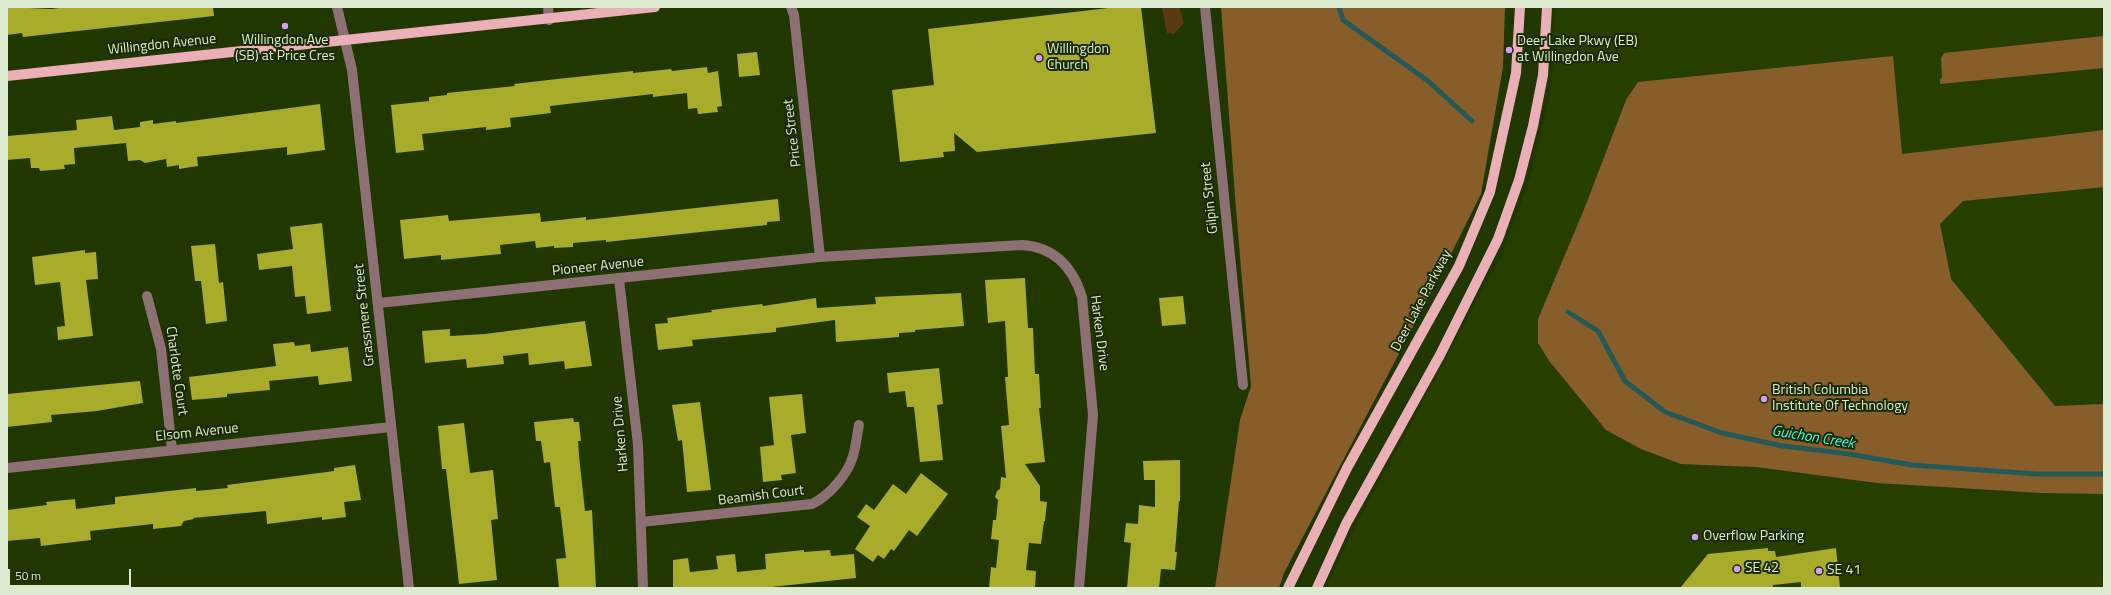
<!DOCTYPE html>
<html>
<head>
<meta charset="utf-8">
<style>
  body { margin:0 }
  #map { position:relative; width:2111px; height:595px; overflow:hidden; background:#203700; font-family:"Titillium Web",sans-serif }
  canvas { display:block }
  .frame { position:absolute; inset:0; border:8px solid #dcebcf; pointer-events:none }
  .scale { position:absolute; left:8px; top:569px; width:123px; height:18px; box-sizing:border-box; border:2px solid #dcebcf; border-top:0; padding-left:5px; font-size:12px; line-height:14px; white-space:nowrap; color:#dcebcf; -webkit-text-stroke:3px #1a2b04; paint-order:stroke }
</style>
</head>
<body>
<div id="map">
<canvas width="2111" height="595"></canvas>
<div class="frame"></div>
<div class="scale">50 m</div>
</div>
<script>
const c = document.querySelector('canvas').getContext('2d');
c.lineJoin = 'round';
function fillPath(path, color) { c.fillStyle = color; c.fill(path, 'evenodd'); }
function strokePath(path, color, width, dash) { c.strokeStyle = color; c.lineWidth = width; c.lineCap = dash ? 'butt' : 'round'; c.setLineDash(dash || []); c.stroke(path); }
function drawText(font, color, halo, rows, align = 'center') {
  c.font = font + ' "Titillium Web",sans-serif'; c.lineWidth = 4; c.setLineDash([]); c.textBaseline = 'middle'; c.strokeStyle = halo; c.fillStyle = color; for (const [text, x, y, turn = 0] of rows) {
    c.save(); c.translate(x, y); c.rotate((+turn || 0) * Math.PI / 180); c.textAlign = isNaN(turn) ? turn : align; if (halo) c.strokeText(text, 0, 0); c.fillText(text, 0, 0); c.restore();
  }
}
fillPath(new Path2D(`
  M1556,7h548v581h-778l18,-40 160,-297 29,-83 13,-54 6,-35z`), '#263f00');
fillPath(new Path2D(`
  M1179,7l5,16 -11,12 -1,-2h-5l-5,-25z`), '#5b3c11');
fillPath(new Path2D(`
  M1221,7h284l-2,60 -22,127 -32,64 -165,315 -5,15h-64l25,-168 11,-34 -15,-177z
  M2104,36v32l-164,16v-5l2,-2 -1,-19 3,-5z
  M1893,56l9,98 202,-24v57l-141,14 -23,23 11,55 104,127 49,-2v90l-62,-1 -165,-10 -121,-16 -75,-3 -40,-15 -35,-19 -56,-68 -12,-19v-24l47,-112 41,-107 12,-18z`), '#875e2a');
strokePath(new Path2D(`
  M1339,7l4,13 85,61 44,40
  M1568,312l30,19 27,50 40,31 57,21 61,13 66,8 63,11 125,9h67`), '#235a57', 5);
fillPath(new Path2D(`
  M7,7l44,2 17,-2h145l1,9 -191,21 -1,-4 -15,2z
  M1117,7h24l15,126 -179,19 -23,-19 1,18 -12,1 1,5 -44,5 -8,-72 42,-5 -6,-56z
  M757,52l3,23 -21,2 -2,-23z
  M707,67l1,6 10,-2 4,35 -5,1 1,5 -20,2 -1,-6 -9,1 -1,-16 -34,4v-3l-103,12 1,7 -41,5 1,9 -25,3v-3l-64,7 2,16 -28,3 -5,-48 38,-4v-4l18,-2v-2l68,-7 -1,-2 43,-5 76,-8v2l38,-4 1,2z
  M320,104l5,46 -38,5v-8l-90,10 1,9 -19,3v-4l-12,2 -1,-8 -21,4 -5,-3 -12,1 -2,-18 -52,5 1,16 -11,1 1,4 -25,2 -1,-3h-8l-1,-10 -23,2v-24l70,-6 -1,-10 36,-4 2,14 26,-3v-5l13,-2v4l23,-3v2z
  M778,199l2,22 -13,1v3l-161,17v-2l-33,3v4l-19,1v-2l-18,2 -1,-7 -35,4 1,9 -60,6v-5l-37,4 -4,-39 48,-5 1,6 91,-8 1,9 45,-5v3z
  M322,223l9,88 -24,3 -2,-18 -10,1 -3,-31 -33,4 -2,-16 36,-5 -3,-22z
  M215,244l4,39 4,-1 4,39 -21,3 -5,-43h-6l-4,-35z
  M85,250v3l11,-1 2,27 -12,1 7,56 -35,4 -1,-13 8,-1 -5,-44 -25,3 -3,-28z
  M1025,278l3,50h5l2,46h4l2,34h-2l6,54 -20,2 15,22v15l7,1 -2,19h-1l-3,23 -12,-1 -3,27 10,1 -1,17h-46l2,-21 5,1 3,-28 -8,-1 2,-19h3l2,-20 -3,-3 2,-6 3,-2 1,-12 5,1 -5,-52 8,-1 -4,-48h3l-3,-56 -17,2 -3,-43z
  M961,293l3,33 -49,4v2l-16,1v4l-63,5 -1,-22 -59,8v4l-84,8 1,6 -35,4 -3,-26 13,-1 -1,-5 45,-6 -1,-2 51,-6 1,2 53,-8 1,10 59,-4 -1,-7z
  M1183,296l3,28 -24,2 -3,-28z
  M585,321l7,45 -27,3 -1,-8 -35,4 -1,-12 -25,3 1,8 -37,4 -1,-9 -41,4 -3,-32 28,-2v7l35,-2z
  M294,342l1,4 15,-2 1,8 37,-5 4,34 -33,4 -1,-9 -49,5 1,9 -43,4v3l-35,3 -3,-23 87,-11 -3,-22z
  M939,368l4,36 -6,1 6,55 -23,2 -6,-55h-7l-2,-16 -16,2 -2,-20z
  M140,381l3,22 -46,8 -46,4 1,7 -45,5v-33z
  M802,394l4,39 -15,2 5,38 -15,2 1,5 -19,2 -3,-35 14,-2 -5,-48z
  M700,402l11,88 -24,2 -5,-52 -4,1 -6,-36z
  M573,418l1,4h5l2,19h-3l1,15 6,55 7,-1 4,78h-37l-3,-29 10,-1 -6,-51h-5l-5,-45 -6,1 -3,-22h-5l-2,-19z
  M464,423l6,50 23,-3 5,49 -7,1 6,60 -38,4 -13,-115h-4l-4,-43z
  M1180,460v41h-1l-4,51h2l-2,18 -14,-1 -2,19h-32l4,-45 -7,-1 2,-19 12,1 1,-19 16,2v-27h-11l-1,-19z
  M355,465l6,35 -17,2 2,15 -24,3v-3l-55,7 -1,-13 -73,7 1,1 -10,2 -3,5 -28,3v-5l-63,7 1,9 -50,6 -1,-8 -33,3v-31l40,-5 -1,-3 29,-3 1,10 39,-5v-7l81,-9v3l32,-3 -1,-3 107,-14v-3z
  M921,473l27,21 -31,42 -8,-6 -15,21 -3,-2 -7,10 -6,-4 -5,7 -18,-13 15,-23 -13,-9 9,-13 8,6 19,-26 13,10z
  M1768,548v3h7l1,6 60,-9 4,40h-39v-6l-28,3v3h-93l28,-34z
  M804,550v2l26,-2 1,6 23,-2 2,24 -94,10h-89v-28l15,-2 2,14 28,-3 -2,-13 19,-2 2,18 29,-3 -1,-15z`), '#a9ab2a');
strokePath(new Path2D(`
  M337,7l15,63 57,518
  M548,7l1,13
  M791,7l3,8 26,242
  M1205,7l38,378
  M619,279l19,166 5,143
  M147,296l14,53 11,101
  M379,303l441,-46 202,-12c33,2 51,23 60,52l11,118 -14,173
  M7,468l384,-41
  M641,522l171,-18c17,-8 36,-30 41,-48 3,-10 4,-21 6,-31`), '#8d7073', 10);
strokePath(new Path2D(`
  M7,76l648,-69
  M1288,588l59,-120 112,-202 31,-74 26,-119 4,-66
  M1317,588l29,-64 94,-169 58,-116 21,-59 14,-54 10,-51 4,-68`), '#ebafb7', 10);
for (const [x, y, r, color] of [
  [285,26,4,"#d49cfb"],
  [1509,50,4,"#d49cfb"],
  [1039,58,4,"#d49cfb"],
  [1764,399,4,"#d49cfb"],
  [1695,537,4,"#d49cfb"],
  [1737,569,4,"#d49cfb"],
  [1819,571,4,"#d49cfb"]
]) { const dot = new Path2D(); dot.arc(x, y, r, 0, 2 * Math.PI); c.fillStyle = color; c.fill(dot); strokePath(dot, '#1a2b04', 1.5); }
drawText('14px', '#dcebcf', '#1a2b04', [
  ["Willingdon Ave",285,41,"center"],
  ["(SB) at Price Cres",285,57,"center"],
  ["Deer Lake Pkwy (EB)",1517,42],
  ["at Willingdon Ave",1517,58],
  ["Willingdon",1047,50],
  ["Church",1047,66],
  ["British Columbia",1772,391],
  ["Institute Of Technology",1772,407],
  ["Overflow Parking",1703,537],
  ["SE 42",1745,569],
  ["SE 41",1827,571]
], 'left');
drawText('14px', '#dcebcf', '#1a2b04', [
  ["Willingdon Avenue",162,45,-6],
  ["Price Street",793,133,-97],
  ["Gilpin Street",1210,198,-96],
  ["Pioneer Avenue",598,267,-6],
  ["Deer Lake Parkway",1422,301,-62],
  ["Grassmere Street",365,315,-96],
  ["Harken Drive",1099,333,83],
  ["Charlotte Court",176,371,82],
  ["Elsom Avenue",197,433,-6],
  ["Harken Drive",621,434,-95],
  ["Beamish Court",761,496,-7]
]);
drawText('italic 15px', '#46f7ef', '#1a2b04', [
  ["Guichon Creek",1813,438,9]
]);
</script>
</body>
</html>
